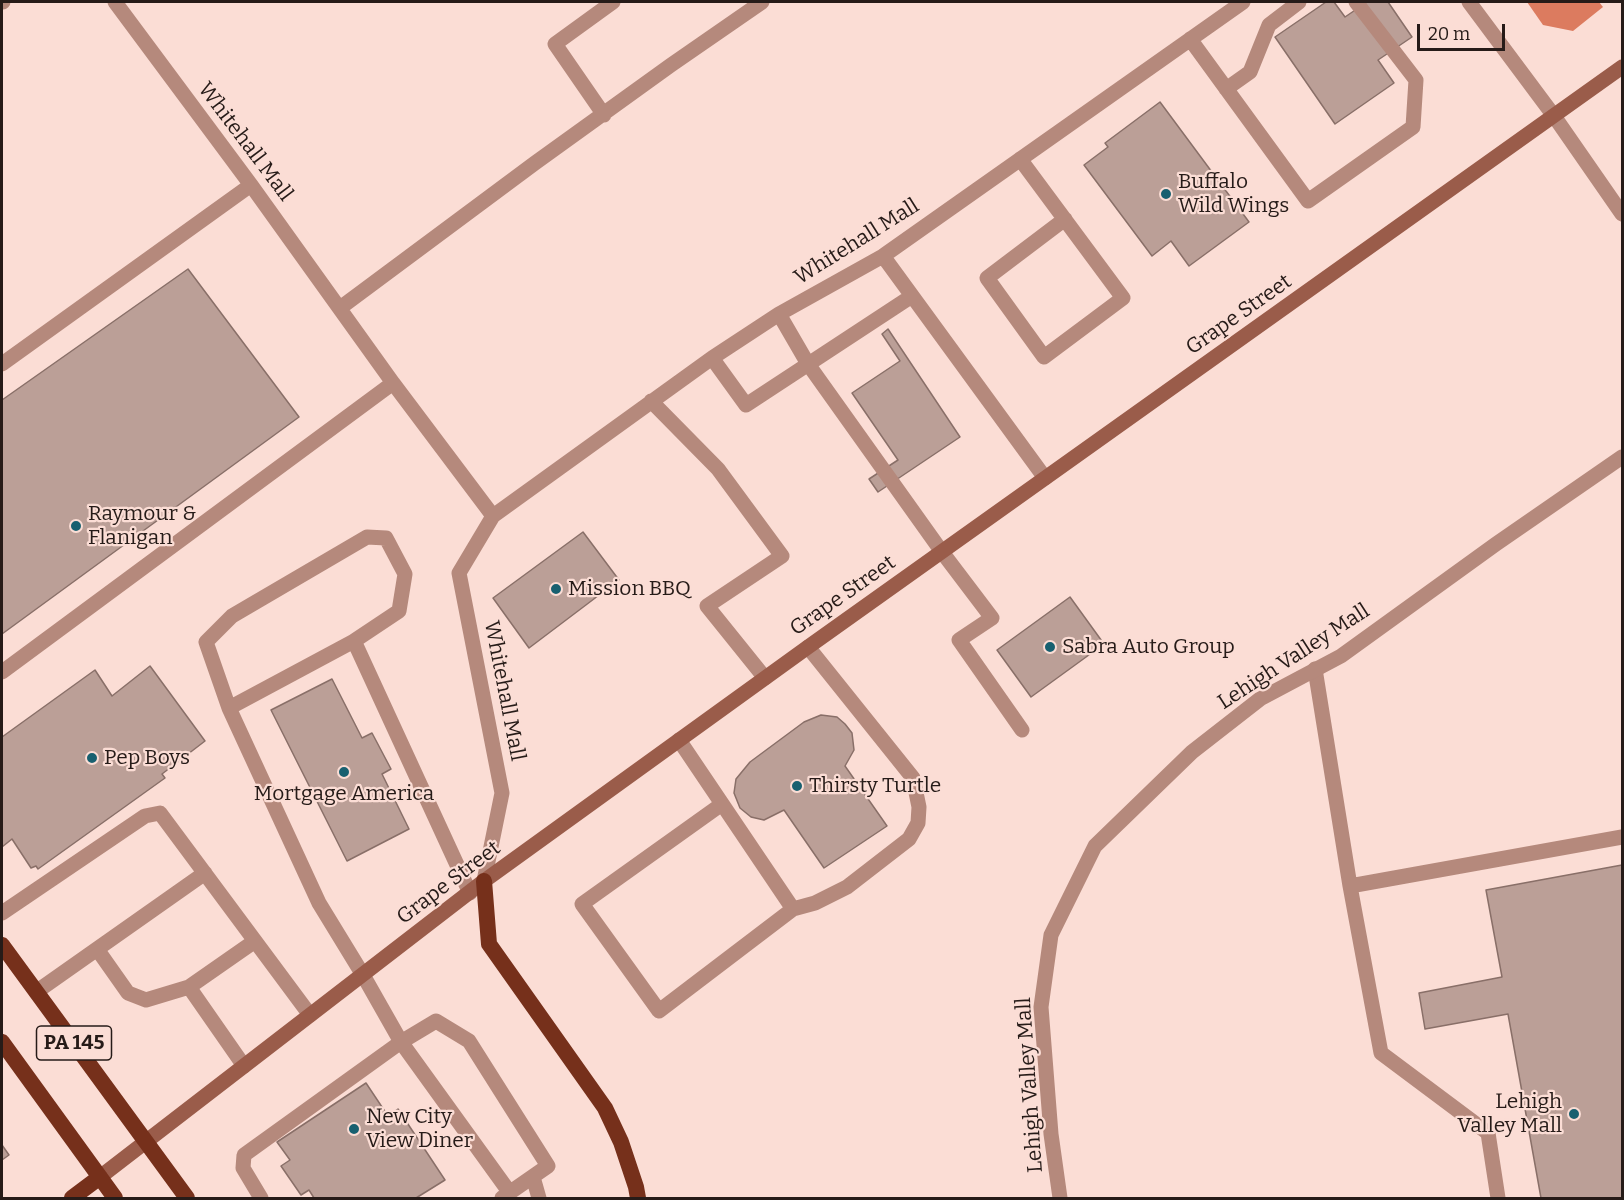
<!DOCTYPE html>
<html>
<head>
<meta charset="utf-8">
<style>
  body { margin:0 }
  #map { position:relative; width:1624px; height:1200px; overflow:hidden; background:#fbddd5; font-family:Bitter,serif }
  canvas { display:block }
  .frame { position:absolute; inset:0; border:3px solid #261b18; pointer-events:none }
  .scale { position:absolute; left:1417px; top:24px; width:88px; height:27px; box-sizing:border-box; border:3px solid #261b18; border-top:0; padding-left:8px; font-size:18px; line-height:21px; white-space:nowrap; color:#261b18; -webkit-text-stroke:4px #fbddd5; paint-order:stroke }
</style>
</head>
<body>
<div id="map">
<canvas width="1624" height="1200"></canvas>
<div class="frame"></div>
<div class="scale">20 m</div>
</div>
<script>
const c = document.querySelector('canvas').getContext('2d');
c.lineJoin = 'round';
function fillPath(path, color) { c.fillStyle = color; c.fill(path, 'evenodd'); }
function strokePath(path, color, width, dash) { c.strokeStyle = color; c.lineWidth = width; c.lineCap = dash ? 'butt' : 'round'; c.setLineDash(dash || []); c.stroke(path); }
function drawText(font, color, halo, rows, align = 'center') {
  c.font = font + ' Bitter,serif'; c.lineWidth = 4.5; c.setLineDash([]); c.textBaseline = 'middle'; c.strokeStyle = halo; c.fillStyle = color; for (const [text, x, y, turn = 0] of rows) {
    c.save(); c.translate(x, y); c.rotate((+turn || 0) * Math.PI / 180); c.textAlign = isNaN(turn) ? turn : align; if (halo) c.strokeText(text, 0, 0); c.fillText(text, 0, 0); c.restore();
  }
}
fillPath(new Path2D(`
  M1527,2h72l4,5 -30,24 -30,-6z`), '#dc7b5f');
const building = new Path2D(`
  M1326,2h8l11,15 22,-15h21l24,35 -34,23 16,23 -59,41 -60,-87z
  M1160,102l89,120 -60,44 -18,-25 -19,15 -68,-91 24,-18 -3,-4z
  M188,269l111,148 -297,217v-234z
  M888,329l72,108 -82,55 -9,-13 29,-19 -46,-67 48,-32 -18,-27z
  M583,532l36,48 -90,68 -36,-50z
  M1070,597l34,47 -73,53 -34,-47z
  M150,666l55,75 -43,33 3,4 -127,91 -2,-3 -5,2 -19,-29 -10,8v-110l93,-67 17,26z
  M332,679l30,59 10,-5 19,36 -9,5 27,55 -62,32 -76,-151z
  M821,715l16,2 8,7 7,9 2,17 -9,16 42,60 -63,42 -40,-58 -20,10 -13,-3 -11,-9 -6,-15 2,-14 14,-17 54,-40z
  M1622,865v333h-81l-33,-184 -83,15 -6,-36 83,-16 -16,-87z
  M366,1083l22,33 10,-7 47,71 -29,18h-102l-5,-8 -8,5 -20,-29 9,-6 -13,-18z
  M2,1145l7,10 -7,5z`);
fillPath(building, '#bb9f97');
strokePath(building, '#896f68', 1.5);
strokePath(new Path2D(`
  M2,2h1
  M115,2l136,183 142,198 100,133
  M1469,2l85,114
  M1190,39l118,162 105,-74 3,-47 -60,-78
  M1226,89l24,-17 19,-47 30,-23
  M604,115l-49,-71 58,-42
  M1020,159l103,139 -79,59 -57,-79 78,-59
  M883,256l162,222
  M340,308l195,-145 136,-98 91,-63
  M779,314l29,50 134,188 50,66 -33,22 63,90
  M712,358l34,47 166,-109
  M2,364l249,-179
  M651,401l67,68 64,87 -75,50 58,72
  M1315,669l35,217 31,167 107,80 10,65
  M2,672l391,-289
  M229,708l-23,-66 26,-26 135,-79 19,1 19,36 -6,37 -45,30
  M679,740l114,169 -134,102 -77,-107 140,-100
  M484,881l18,-88 -43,-220 34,-57 219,-158 67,-44 104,-58 360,-254
  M1350,886l272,-49
  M470,893l-116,-252 -125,67 90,195 44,72 38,67 35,-21 33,20 79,125 -46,32
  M793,909l22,-6 32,-16 62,-48 9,-16 1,-16 -6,-29 -105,-131
  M2,913l143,-97 15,-3 150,202
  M97,949l31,44 18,7 43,-13 55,79
  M189,987l66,-46
  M36,992l169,-119
  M533,1177l6,21
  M261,1198l-18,-30 1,-13 157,-113 109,151`), '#b5897c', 15);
strokePath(new Path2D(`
  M1554,116l68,98
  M1060,1198l-9,-64 -10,-127 10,-72 44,-89 97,-94 68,-53 81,-43 155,-112 126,-87`), '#b5897c', 15);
strokePath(new Path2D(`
  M100,1177l384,-296 324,-234 814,-580`), '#9a5c4a', 15);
strokePath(new Path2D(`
  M484,881l5,63 116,164 16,34 15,45 2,11
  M2,945l185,253
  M2,1042l113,156
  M72,1198l28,-21`), '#76301b', 16);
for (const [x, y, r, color] of [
  [1166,194,6,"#186070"],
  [76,526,6,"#186070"],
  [556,589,6,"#186070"],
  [1050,647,6,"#186070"],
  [92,758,6,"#186070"],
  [344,772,6,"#186070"],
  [797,786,6,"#186070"],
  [1574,1114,6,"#186070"],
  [354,1129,6,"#186070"]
]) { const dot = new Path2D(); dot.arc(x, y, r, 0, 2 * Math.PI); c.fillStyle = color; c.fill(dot); strokePath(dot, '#fbddd5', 2); }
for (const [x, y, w] of [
  [74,1043,75]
]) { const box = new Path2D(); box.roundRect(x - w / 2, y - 17, w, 34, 4.5); c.fillStyle = '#fbddd5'; c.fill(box); strokePath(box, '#261b18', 1.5); }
drawText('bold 20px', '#261b18', null, [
  ["PA 145",74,1043]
]);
drawText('21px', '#261b18', '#fbddd5', [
  ["Whitehall Mall",245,142,53],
  ["Whitehall Mall",857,242,-32],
  ["Grape Street",1239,315,-35],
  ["Grape Street",843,596,-35],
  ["Lehigh Valley Mall",1294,657,-33],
  ["Whitehall Mall",504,691,79],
  ["Grape Street",449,883,-37],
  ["Lehigh Valley Mall",1030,1085,-94]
]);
drawText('21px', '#261b18', '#fbddd5', [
  ["Buffalo",1178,182],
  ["Wild Wings",1178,206],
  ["Raymour &",88,514],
  ["Flanigan",88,538],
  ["Mission BBQ",568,589],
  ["Sabra Auto Group",1062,647],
  ["Pep Boys",104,758],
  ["Thirsty Turtle",809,786],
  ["Mortgage America",344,794,"center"],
  ["Lehigh",1562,1102,"right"],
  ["Valley Mall",1562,1126,"right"],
  ["New City",366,1117],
  ["View Diner",366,1141]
], 'left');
</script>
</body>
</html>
